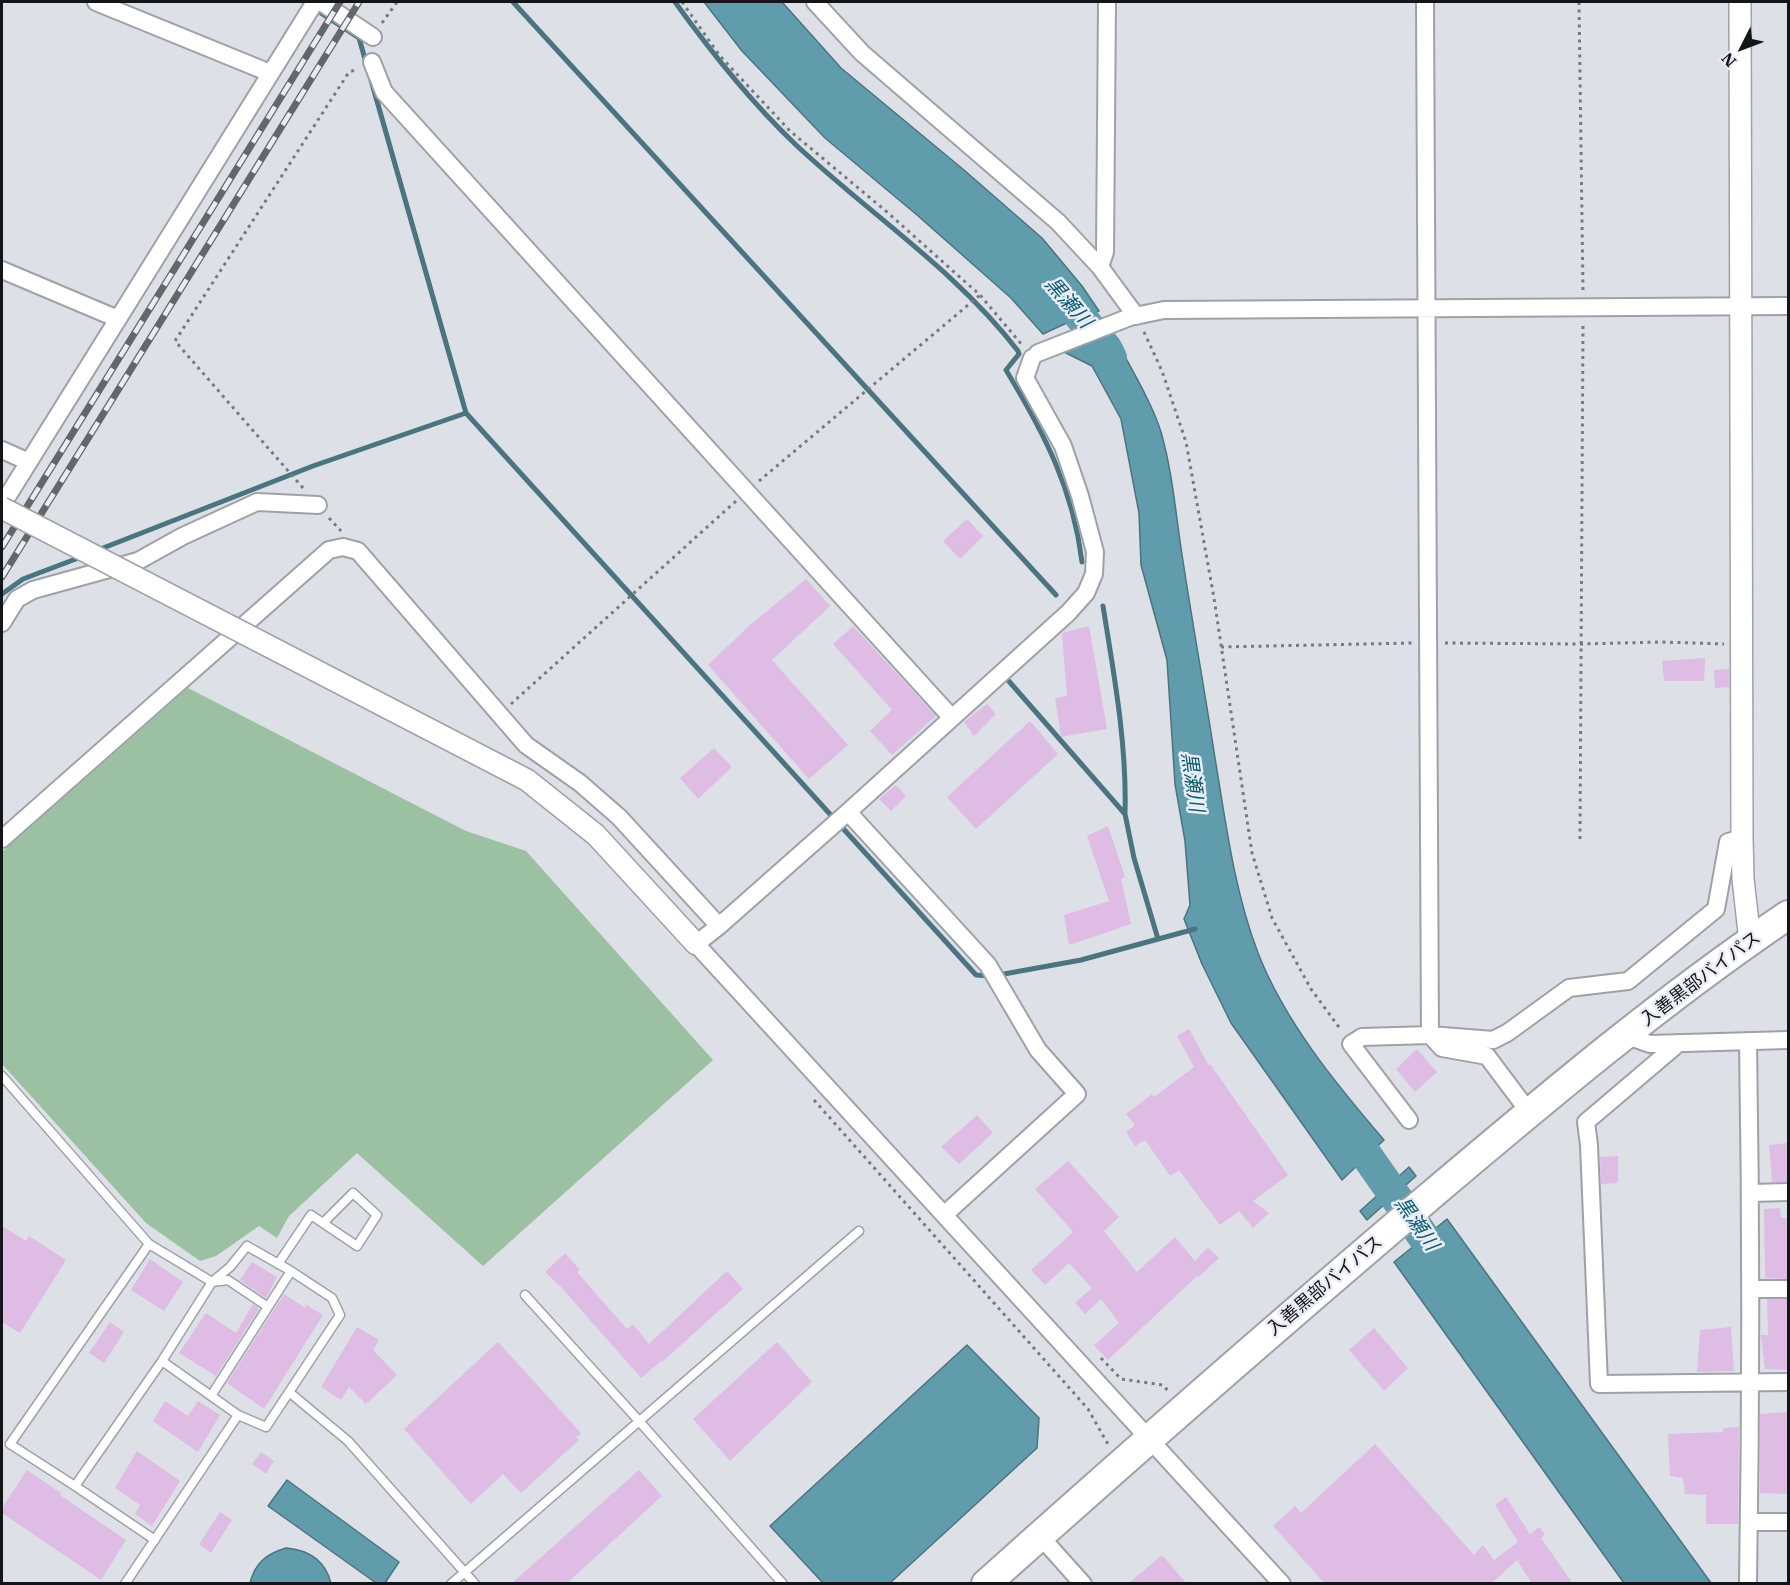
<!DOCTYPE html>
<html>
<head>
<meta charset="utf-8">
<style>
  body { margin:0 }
  #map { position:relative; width:1790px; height:1585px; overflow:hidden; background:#dde0e7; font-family:"IBM Plex Serif",serif }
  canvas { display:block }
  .frame { position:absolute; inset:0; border:3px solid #141518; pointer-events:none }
  .north { position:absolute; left:1712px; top:18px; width:60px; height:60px; -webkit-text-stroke:4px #eaedf5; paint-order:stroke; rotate:228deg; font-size:16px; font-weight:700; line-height:24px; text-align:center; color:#141518 }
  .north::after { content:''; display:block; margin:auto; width:21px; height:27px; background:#141518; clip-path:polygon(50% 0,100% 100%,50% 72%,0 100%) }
</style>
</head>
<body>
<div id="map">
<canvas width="1790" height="1585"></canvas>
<div class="frame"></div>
<div class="north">N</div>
</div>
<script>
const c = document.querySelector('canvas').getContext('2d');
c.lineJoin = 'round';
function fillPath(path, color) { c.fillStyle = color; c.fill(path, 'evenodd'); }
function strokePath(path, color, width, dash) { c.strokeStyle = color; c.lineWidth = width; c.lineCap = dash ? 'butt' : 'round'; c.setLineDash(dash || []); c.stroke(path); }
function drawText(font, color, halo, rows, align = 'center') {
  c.font = font + ' "IBM Plex Serif","Noto Sans JP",serif'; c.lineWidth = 5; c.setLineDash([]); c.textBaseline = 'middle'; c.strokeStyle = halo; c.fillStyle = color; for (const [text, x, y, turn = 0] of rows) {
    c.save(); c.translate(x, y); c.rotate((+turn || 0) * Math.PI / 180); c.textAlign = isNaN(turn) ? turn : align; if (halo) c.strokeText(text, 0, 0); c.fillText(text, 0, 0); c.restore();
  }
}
fillPath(new Path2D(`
  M188,688l278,143 60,20 187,209 -230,206 -126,-113 -68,63 -12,22 -18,-12 -43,30 -16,5 -54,-38 -144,-159v-212z`), '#9bc0a2');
const water = new Path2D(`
  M704,2h78l59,66 123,102 78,68 40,48 17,25 -28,10 -28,13 -32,-36 -94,-83 -92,-77 -83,-87z
  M1113,334c15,30 38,66 48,98 12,42 15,86 22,129 10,66 22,131 32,197 11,66 19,132 43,195 27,69 78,131 126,187l-42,40 -111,-157 -29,-59 -18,-45 6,-14 -5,-64 -10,-57 -8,-124 -26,-95 -2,-52 -18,-94 -29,-53 -28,-14z
  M1409,1167l7,9 -49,44 -7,-9z
  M1447,1219l264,364h-87l-230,-321z
  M967,1345l72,73 -2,30 -147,135h-67l-53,-57z
  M287,1480l112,82 -14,21h-9l-108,-77z
  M286,1548c23,2 39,12 45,35h-81c5,-20 16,-29 36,-35z`);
fillPath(water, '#619cad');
strokePath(water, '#4a7480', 1.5);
strokePath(new Path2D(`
  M304,2l55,36 107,375 510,562 17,1 88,-16 114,-31
  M513,2l543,593
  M675,2c36,50 75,99 120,142 73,69 161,126 223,207l1,3 -13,16c38,63 67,118 76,192
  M98,550l215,-84 153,-53
  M2,594l21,-15 58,-22
  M1103,606c11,69 24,138 22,208
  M1007,679l118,135 9,44 24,81`), '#4a7480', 5);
strokePath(new Path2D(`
  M1054,284l52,64 5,10
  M1343,1122l106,151`), '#619cad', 32);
fillPath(new Path2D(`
  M967,519l16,17 -23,23 -17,-18z
  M806,579l24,27 -58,54 76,85 -39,34 -101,-114 42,-40z
  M853,626l83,90 -44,39 -22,-24 22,-21 -59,-66z
  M1089,626l18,103 -46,8 -6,-39 12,-2 -5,-63z
  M1705,658l-1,23h-40l-2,-20z
  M1729,669v18l-14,1 -1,-18z
  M987,704l9,10 -22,22 -10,-14z
  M1030,721l28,33 -82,75 -29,-32z
  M714,748l18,19 -34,32 -18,-21z
  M896,785l10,11 -15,15 -12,-12z
  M1108,826l17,51 -4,2 10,45 -62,21 -5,-30 45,-14 -22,-65z
  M1189,1029l20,37 1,-2 78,111 -35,26 16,12 -16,15 -14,-17 -19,14 -41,-55 -9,6 -25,-36 -10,6 -9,-14 9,-7 -9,-11 26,-20 2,3 40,-30 -17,-31z
  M1417,1049l20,23 -22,20 -19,-23z
  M977,1115l16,18 -34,31 -18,-17z
  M1788,1143v39h-16l-3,-37z
  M1618,1156v27l-17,1 -1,-27z
  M1068,1161l51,56 -15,14 33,41 38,-35 20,24 13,-14 11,11 -20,19 -2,-1 -89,84 -14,-15 25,-22 -18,-24 -16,15 -10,-11 17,-15 -23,-25 -24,22 -14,-15 42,-38 -38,-43z
  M1780,1208l1,10h7v61l-23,-1 -1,-69z
  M2,1226l24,15 3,-5 37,24 -46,73 -18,-11z
  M565,1253l15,17 -3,2 50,57 6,-5 16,20 78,-73 16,18 -81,73 -1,-1 -20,17 -80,-91 -16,-15z
  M150,1259l33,23 -19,29 -33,-21z
  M252,1262l25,15 -11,21 -26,-18z
  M284,1294l21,14 1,-3 17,10 -59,94 -37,-26z
  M1767,1299h21v71l-23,-1 -4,-34h7z
  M253,1304l6,5 -43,67 -37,-23 27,-40 30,20z
  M110,1322l14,10 -20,31 -15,-10z
  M357,1327l22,13 -6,10 24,25 -31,29 -17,-17 -8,13 -20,-13z
  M1731,1327l3,44 -37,1 3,-42z
  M1374,1328l34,40 -24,23 -35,-41z
  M498,1342l83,91 -5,4 3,3 -58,53 -18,-19 -32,30 -67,-75z
  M777,1342l35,40 -82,79 -37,-42z
  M165,1401l23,15 10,-15 22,14 -22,37 -45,-31z
  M1788,1412v82l-28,-1v-79z
  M1739,1427l-1,97h-32v-29l-21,-1 -2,-16 -13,-2 -2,-42 55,-2v-4z
  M1375,1444l99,111 9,-10 11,15 24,-18 -23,-37 11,-8 24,37 9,-7 6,7 -4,4 32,46h-41l-15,-24 -26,24h-166l-52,-58 22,-20 6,7z
  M137,1451l43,30 -28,45 -17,-12 5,-9 -25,-17z
  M261,1452l13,9 -8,13 -14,-10z
  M27,1470l34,23 -1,2 66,45 -25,40 -99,-67v-5z
  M639,1470l23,26 -96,88h-55z
  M220,1512l12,8 -21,33 -12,-9z
  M1162,1555l25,29h-59z`), '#debce4');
const service = new Path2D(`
  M2,1076l147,168
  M247,1246l44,25 41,27 8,17 -74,112 -28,-12 -76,-54 50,-79 18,-15z
  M278,1264l33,-49 46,31 20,-31 -24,-22 -30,30
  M525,1295l114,126 144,163
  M289,1392l59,49 127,143
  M211,1396l80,-125
  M75,1486l-65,-42 139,-200 63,38 16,-2 40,27
  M155,1540l-80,-54 87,-125
  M125,1584l113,-169
  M451,1584l408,-353`);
const minor = new Path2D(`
  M96,2l174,71
  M321,2l52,35
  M815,2l47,51 196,169 42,45
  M1107,2l-2,250 -5,15 36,49
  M372,62l12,30 568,626
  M2,270l116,49 -116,186
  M118,319l197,-317
  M1038,353l92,-36 34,-7 624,-4
  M2,450l27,12
  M2,623l15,-24 16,-9 105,-29 45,-25 74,-34 61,3
  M848,812l140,153 50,85 39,44 -133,121
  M2,839l327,-289 14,-3 15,4 168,194 54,38 39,34 100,109 -23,18 586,640
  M719,926l129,-114 220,-199 18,-20 8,-19 1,-22 -15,-56 -17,-50 -38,-68 7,-20
  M1627,1036l23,8 138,-4
  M1748,1041c3,180 3,361 0,542
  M1679,1043l-93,79 3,23 10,239 189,-2
  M1529,1112l-42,-56 -45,-8 -12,-13 63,5 14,-7 62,-45 59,-7 88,-72 12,-67 14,-4
  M1409,1120l-58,-76 11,-7 68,-2 -5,-1033
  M1751,1193l37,-1
  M1751,1289h37
  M1749,1522h39
  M1040,1536l43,48`);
const tertiary = new Path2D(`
  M1740,2l2,836 1,41 7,62
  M596,835l100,109`);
const trunk = new Path2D(`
  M986,1584c146,-131 294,-260 443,-387 116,-98 233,-197 359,-282`);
strokePath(service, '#9ea1a8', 11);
strokePath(minor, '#9ea1a8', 20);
strokePath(tertiary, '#9ea1a8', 24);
strokePath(trunk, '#9ea1a8', 32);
strokePath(new Path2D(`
  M682,2l38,54 70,75 97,81 93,83 43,51
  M1579,2l4,289
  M382,23l15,-21
  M1144,332l18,39 24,71 28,156 38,255 20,65 39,71 30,41
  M759,481l221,-186
  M303,488l-128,-147 174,-269 9,-3
  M329,518l12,13
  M1445,643l137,1 79,-2 63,2
  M1221,647l191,-4
  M511,704l225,-203
  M1580,839l3,-515
  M814,1100l274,309 21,37
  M1101,1358l20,21 42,6 6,7`), '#77797e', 3, [3, 4.5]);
strokePath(service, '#fff', 8);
strokePath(minor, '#fff', 16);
strokePath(tertiary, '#fff', 21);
strokePath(trunk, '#fff', 28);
const rail = new Path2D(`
  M2,547l338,-545
  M2,577l357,-575`);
strokePath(rail, '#64666a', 7);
strokePath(rail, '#eaedf5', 4.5, [14]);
const tertiaryBridge = new Path2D(`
  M2,508l525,272 69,55`);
strokePath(tertiaryBridge, '#9ea1a8', 24, []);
strokePath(tertiaryBridge, '#fff', 21);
drawText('18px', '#141518', '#eaedf5', [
  ["入善黒部バイパス",1701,979,-37],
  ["入善黒部バイパス",1325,1286,-40]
]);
drawText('italic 20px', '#0a5d70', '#eaedf5', [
  ["黒瀬川",1068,303,49],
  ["黒瀬川",1192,782,82],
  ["黒瀬川",1416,1224,55]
]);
</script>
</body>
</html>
